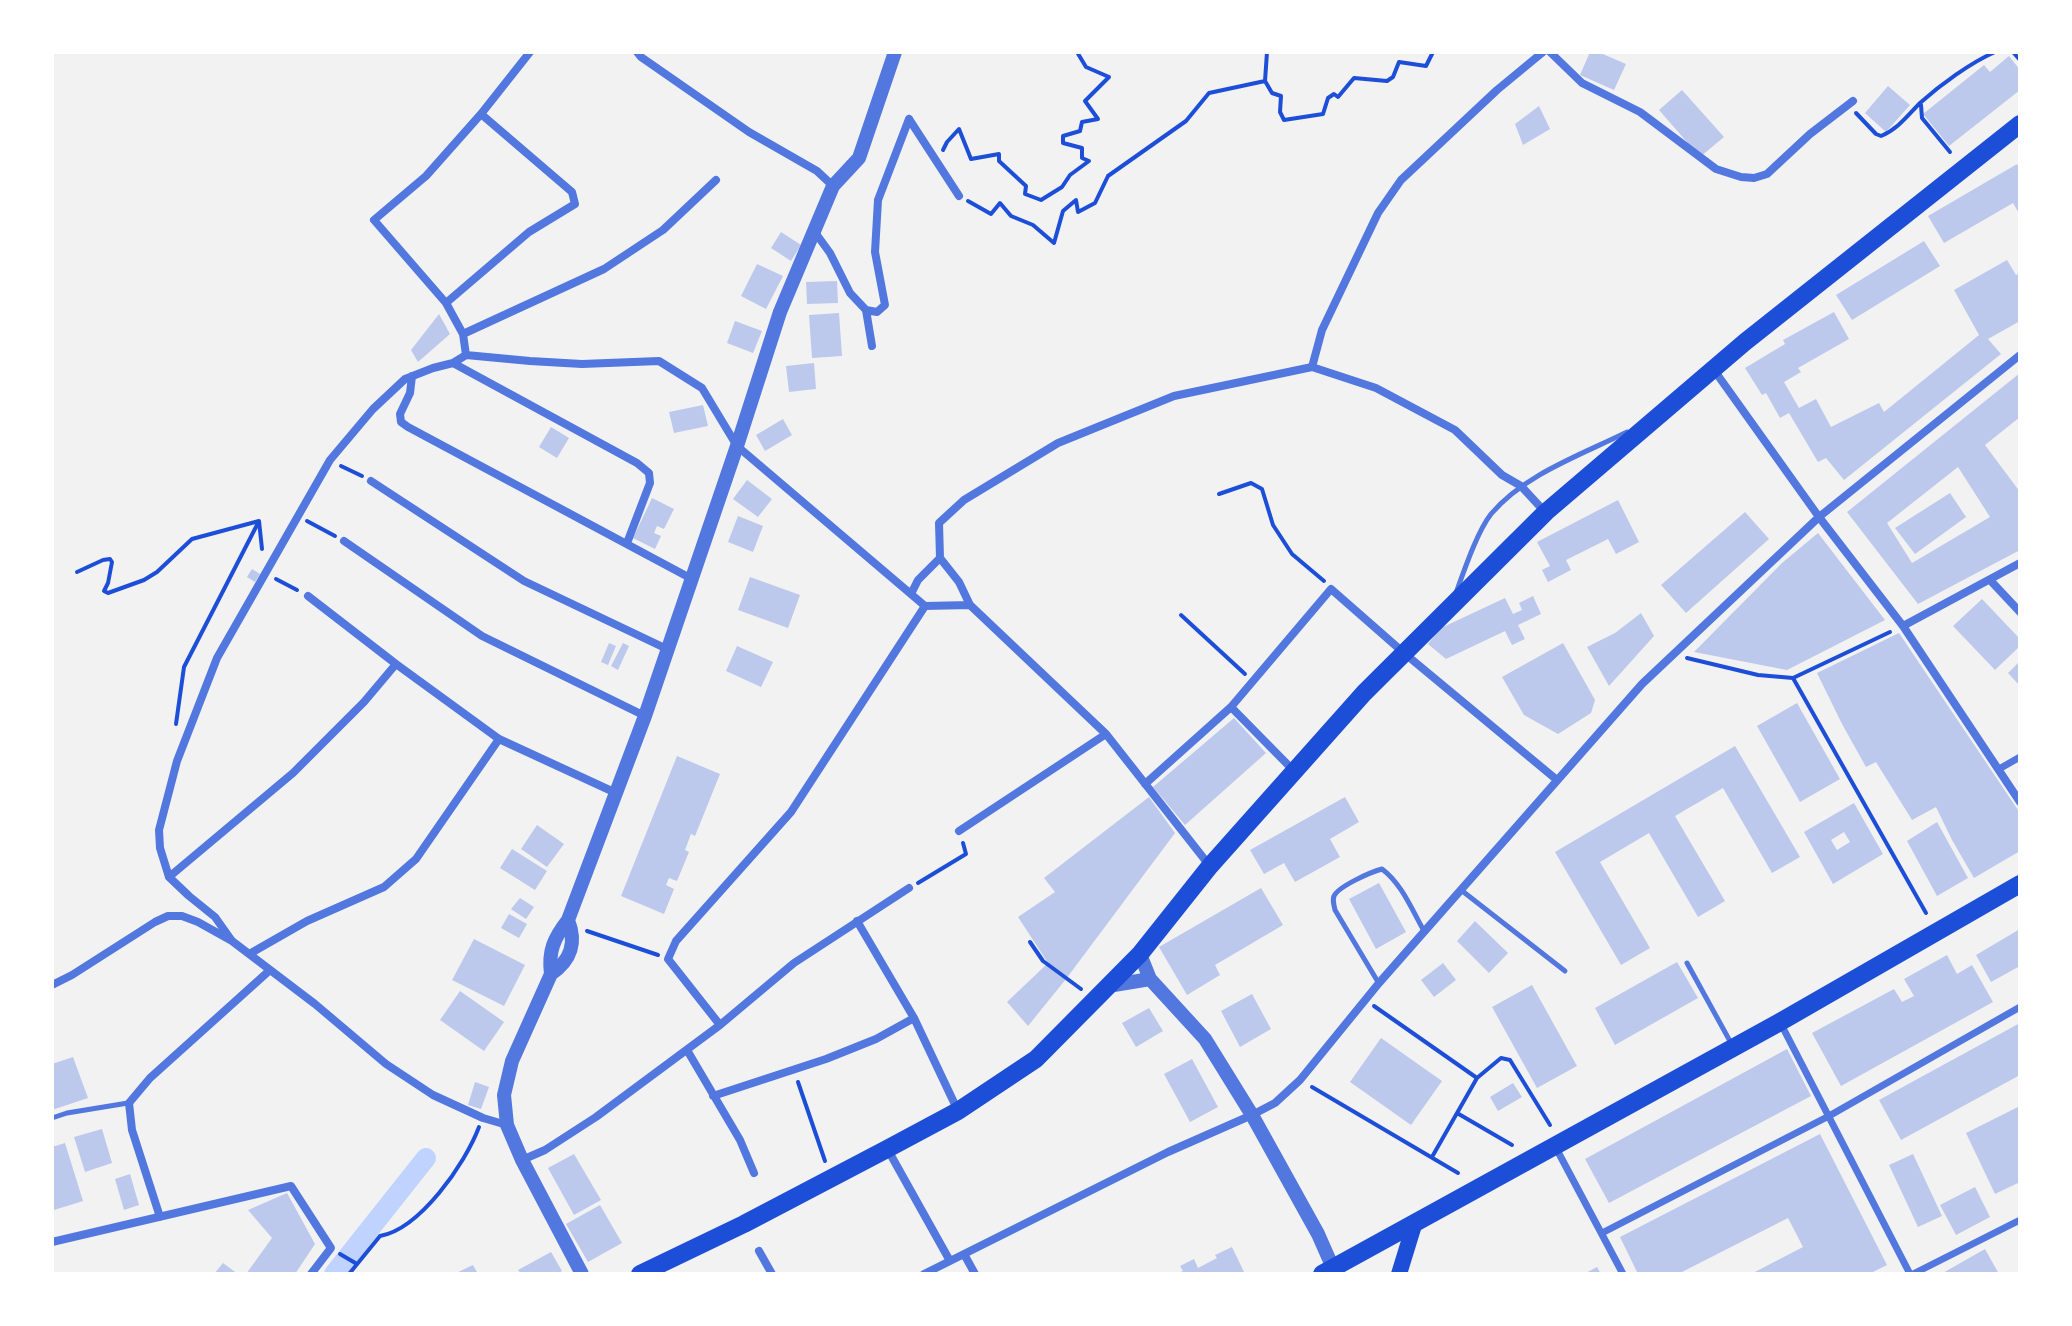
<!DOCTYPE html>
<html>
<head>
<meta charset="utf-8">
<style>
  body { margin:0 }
  #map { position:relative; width:2072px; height:1326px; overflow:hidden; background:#f2f2f2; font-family:"Alegreya Sans",sans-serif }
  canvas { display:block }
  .frame { position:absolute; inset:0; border:54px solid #fff; pointer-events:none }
</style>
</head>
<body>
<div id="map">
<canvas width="2072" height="1326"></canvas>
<div class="frame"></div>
</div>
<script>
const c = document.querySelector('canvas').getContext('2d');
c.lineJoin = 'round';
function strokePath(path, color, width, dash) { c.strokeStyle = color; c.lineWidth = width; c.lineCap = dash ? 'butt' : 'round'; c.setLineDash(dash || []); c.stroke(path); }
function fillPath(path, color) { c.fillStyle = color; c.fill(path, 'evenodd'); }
strokePath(new Path2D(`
  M334,1274l92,-116`), '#bfd3fe', 20);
fillPath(new Path2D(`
  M1590,52h8l28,12 -12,26 -34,-15z
  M2009,56l11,14v20l-71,56 -26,-32 61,-49 6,7z
  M1888,86l22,19 -24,27 -21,-19z
  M1682,90l42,47 -24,20 -41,-47z
  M1539,106l11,23 -27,16 -8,-21z
  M2017,164l3,6v45l-7,-12 -69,40 -16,-27z
  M781,232l20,13 -10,16 -20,-13z
  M1924,241l16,25 -88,54 -16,-25z
  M2007,260l9,15 4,-2v48l-32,18 13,15 -157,126 -18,-22 -8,4 -29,-49 -9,5 -14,-25 -4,2 -17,-27 40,-24 -2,-4 51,-28 15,27 -51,29 3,4 -17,10 15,26 17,-9 15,28 48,-24 5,9 95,-77 -25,-45z
  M757,264l26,12 -17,33 -25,-13z
  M837,281l1,22 -31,1 -1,-22z
  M839,313l3,43 -30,2 -3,-43z
  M439,314l11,20 -32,28 -7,-12z
  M735,321l27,10 -9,22 -26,-10z
  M814,363l2,26 -27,3 -3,-26z
  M2020,373v44l-35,28 35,47v58l-102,54 -71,-92zM1958,467l32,50 -78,46 -25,-40z
  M703,405l5,21 -34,7 -5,-21z
  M783,419l9,16 -27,16 -9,-16z
  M551,427l18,11 -12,20 -18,-11z
  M747,480l25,19 -14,18 -25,-18z
  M1950,493l16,24 -51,37 -20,-26z
  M652,498l22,11 -10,20 -7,-3 -3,7 7,3 -6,13 -22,-11z
  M1618,500l21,42 -23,12 -8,-15 -42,21 5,10 -23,12 -6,-12 8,-4 -13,-24z
  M1745,512l24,27 -83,74 -25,-28z
  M738,516l25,10 -10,26 -25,-10z
  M1818,533l67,87 -98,50 -93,-18 88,-89z
  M252,569l8,5 -5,8 -8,-5z
  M750,577l50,18 -12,33 -50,-18z
  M1533,596l8,18 -23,11 7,14 -13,6 -7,-14 -59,28 -18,-15 13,-16 64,-30 8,16 9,-4 -3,-7z
  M1982,599l38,40v7l-25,24 -42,-44z
  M1641,613l13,23 -45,50 -22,-39 28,-14z
  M1899,633l121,180v38l-46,27 -22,-38 -16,-33 -24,13 -36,-58 -10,5 -24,-43 -25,-51z
  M609,643l7,3 -8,19 -7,-3z
  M623,643l6,3 -11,24 -7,-4z
  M1563,643l32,57 -4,13 -33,21 -34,-19 -22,-38z
  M737,646l36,16 -12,25 -35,-16z
  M2020,661v25l-12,-13z
  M1797,703l43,76 -40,23 -43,-76z
  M1234,718l32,35 -81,72 -32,-38z
  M1735,746l65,111 -28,16 -49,-85 -48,28 50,85 -27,16 -49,-84 -49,29 50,86 -29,17 -66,-113z
  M677,756l43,18 -25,62 -4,-2 -6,16 4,2 -12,29 -8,-3 -3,7 8,4 -10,25 -43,-18z
  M1149,797l26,36 -109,146 -38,47 -21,-24 41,-39 -30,-46 37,-25 -11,-14z
  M1345,797l14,25 -29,17 10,18 -45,25 -11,-19 -20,11 -14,-24z
  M1854,803l29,51 -50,30 -29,-52zM1844,832l6,10 -13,8 -6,-10z
  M1937,822l31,56 -31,18 -30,-55z
  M537,825l27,19 -17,23 -26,-18z
  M512,849l35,22 -12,19 -35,-22z
  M1379,883l27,49 -30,17 -27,-50z
  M1261,888l22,37 -68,40 5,10 -33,20 -28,-48z
  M520,898l14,9 -8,12 -15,-10z
  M509,914l18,10 -8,14 -18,-10z
  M1475,921l33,32 -19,20 -32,-32z
  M2020,929v37l-29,16 -15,-27z
  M474,939l51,26 -21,41 -52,-26z
  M1947,955l10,19 15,-9 21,37 -152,84 -29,-53 82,-44 8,13 12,-6 -10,-17z
  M1677,962l21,36 -83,47 -20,-37z
  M1443,963l13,17 -22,17 -13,-17z
  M1532,985l45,81 -40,22 -45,-81z
  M460,991l44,31 -20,29 -44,-31z
  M1252,994l19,35 -31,18 -19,-36z
  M1149,1008l14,23 -27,16 -14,-24z
  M2020,1023v52l-119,65 -22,-40z
  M1381,1038l61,43 -31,44 -61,-43z
  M1787,1049l24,47 -202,107 -24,-44z
  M73,1057l15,41 -36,12v-46z
  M1192,1059l26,48 -28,15 -26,-48z
  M475,1082l14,5 -8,22 -13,-4z
  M1513,1083l9,14 -24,14 -8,-14z
  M2020,1106v76l-25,12 -29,-61z
  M102,1129l10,34 -27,9 -11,-35z
  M1820,1134l67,131 -18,9h-118l52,-27 -15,-29 -110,56h-40l-18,-37z
  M65,1143l18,58 -29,9 -2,-7v-56z
  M574,1154l27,46 -27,15 -26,-47z
  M1913,1154l29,62 -24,11 -29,-62z
  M130,1174l9,31 -15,5 -9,-31z
  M1975,1187l15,30 -34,18 -16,-30z
  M287,1193l28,51 -20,30h-49l26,-36 -24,-28z
  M600,1205l22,38 -34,19 -22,-38z
  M1232,1247l13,27h-69l7,-3 -3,-5 14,-7 4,9 19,-10 -2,-3z
  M1985,1249l14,25h-58z
  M551,1252l11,19 -5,3h-36l-3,-4z
  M223,1263l15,11h-24z
  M473,1265l5,9h-24z
  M1597,1267l4,7h-17z`), '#bdc9ec');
strokePath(new Path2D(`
  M2013,52l7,8
  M1265,81l7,12 9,3 -1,16 4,8 39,-6 5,-16 6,-4 4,3 16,-19 33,3 6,-4 6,-15 27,4 7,-14
  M1921,105l1,13 28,34
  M1856,113l20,21 5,2c17,-7 27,-21 39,-33 20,-18 50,-40 75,-51
  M943,150l4,-8 12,-13 12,30 28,-5v7l27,25 -1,8 16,6 21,-13 8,-12 19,-14 -7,-3v-10l-19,-5v-7l17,-5 2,-9 16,-3 -13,-18 24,-24 -23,-10 -9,-15
  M968,201l23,13 9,-11 11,13 22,9 21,18 9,-32 13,-11 2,12 17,-9 13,-27 78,-55 23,-28 56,-12 2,-29
  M341,466l21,10
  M1219,494l32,-11 11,6 11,36 19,29 32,27
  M307,521l28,15
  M77,572l26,-12 7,-1 2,3 -4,21 -4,8 4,2 36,-13 13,-8 35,-33 67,-18 3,28
  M276,579l21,11
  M1181,615l64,59
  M1687,658l71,17 35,3 97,-46
  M1793,678l133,235
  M176,724l8,-57 74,-144
  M918,883l48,-29 -3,-11
  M587,931l71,24
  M1030,942l13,19 38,28
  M1374,1006l103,72 -45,79
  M1477,1078l24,-20 9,2 40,65
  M798,1082l27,79
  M1312,1087l146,86
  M1457,1113l55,32
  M340,1254l17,10
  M349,1274l31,-38c40,-7 85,-72 99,-109`), '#1d4ed8', 4);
strokePath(new Path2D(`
  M1456,593c8,-22 21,-61 35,-79 34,-40 90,-59 136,-82
  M1461,890l104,81
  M1687,963l44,80
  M1378,982l-43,-72c-1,-6 -3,-9 -1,-14 5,-10 37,-24 48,-27 20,15 30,41 42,62
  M52,1118l15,-5 61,-10`), '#5277de', 5);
strokePath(new Path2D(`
  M1999,769l21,-12
  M1781,1024l129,250
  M1556,1148l67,126
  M1602,1233l227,-117 191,-109
  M1913,1274l107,-54`), '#5277de', 7);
strokePath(new Path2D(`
  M637,52l4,5 108,75 68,39 16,15
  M1550,52l32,31 58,29 76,57 25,8 13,1 13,-4 43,-40 43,-33
  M909,119l50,77
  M814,231l16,22 20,40 16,17 6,36
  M446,303l-72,-83 52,-44 55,-62 49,-62
  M866,310l11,2 8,-7 -10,-53 3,-52 31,-81
  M463,334l-17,-31 83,-71 46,-28 -3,-12 -91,-78
  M466,355l64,6 52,3 77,-3 43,27 35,58 188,160 45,-1 136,129 103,131
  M466,355l-3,-21 141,-65 59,-39 53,-50
  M453,363l184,100 12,10 1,10 -23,60
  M1312,367l10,-37 56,-117 23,-33 96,-90 46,-38
  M1714,370l105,147 84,109 117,176
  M412,376l-2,17 -10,21 1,8 7,5 284,152
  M371,481l153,100 143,68
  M344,541l138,95 163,80
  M940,558l19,24 11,23
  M1990,580l30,32
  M911,594l7,-14 22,-22 -1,-35 25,-23 94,-57 116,-47 138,-29 64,21 79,42 47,45 19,11 24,26
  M308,596l88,68 103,75 117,54
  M1903,626l117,-63
  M1231,707l63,64
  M1145,784l86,-77 100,-118 73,64 153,127
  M959,831l147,-97
  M169,877l124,-104 71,-71 32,-38
  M857,921l57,97 44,93
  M232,941l-17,-24 -26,-21 -20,-19 -9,-29 -1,-18 18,-69 40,-103 113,-198 43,-51 32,-30 28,-11 20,-5 13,-8
  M251,953l56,-32 77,-34 32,-28 83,-120
  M52,985l20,-10 83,-53 13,-6h14l16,6 34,19 83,63 71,60 47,31 50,23 24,7
  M720,1025l-52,-66 8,-18 115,-129 134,-206
  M687,1050l53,90 14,33
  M713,1096l113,-37 50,-20 38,-21
  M888,1150l62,111
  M522,1160l23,-10 51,-33 124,-92 74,-62 115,-75
  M160,1217l-28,-87 -3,-27 21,-25 120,-108
  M52,1242l239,-56 40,62 -20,26
  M759,1251l13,23
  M964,1254l11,20
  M924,1274l244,-122 84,-37 23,-12 25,-23 79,-97 263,-299 177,-167 201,-162`), '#5277de', 8);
strokePath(new Path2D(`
  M568,920c9,23 3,40 -17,54l-39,87 -8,34 3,30 15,35 60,114
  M1140,954l10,25 55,60 47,76 66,119 15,34
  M551,974c-3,-23 3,-36 17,-54l77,-204 92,-270 43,-134 53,-126 26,-28 36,-106
  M1108,986l42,-7`), '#5277de', 14);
strokePath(new Path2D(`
  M1399,1274l16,-52`), '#1d4ed8', 16);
strokePath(new Path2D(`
  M640,1274l104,-50 143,-75 71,-38 78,-52 104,-105 70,-88 154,-173 182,-181 199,-170 275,-218
  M1322,1274l458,-252 240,-138`), '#1d4ed8', 18);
</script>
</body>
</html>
